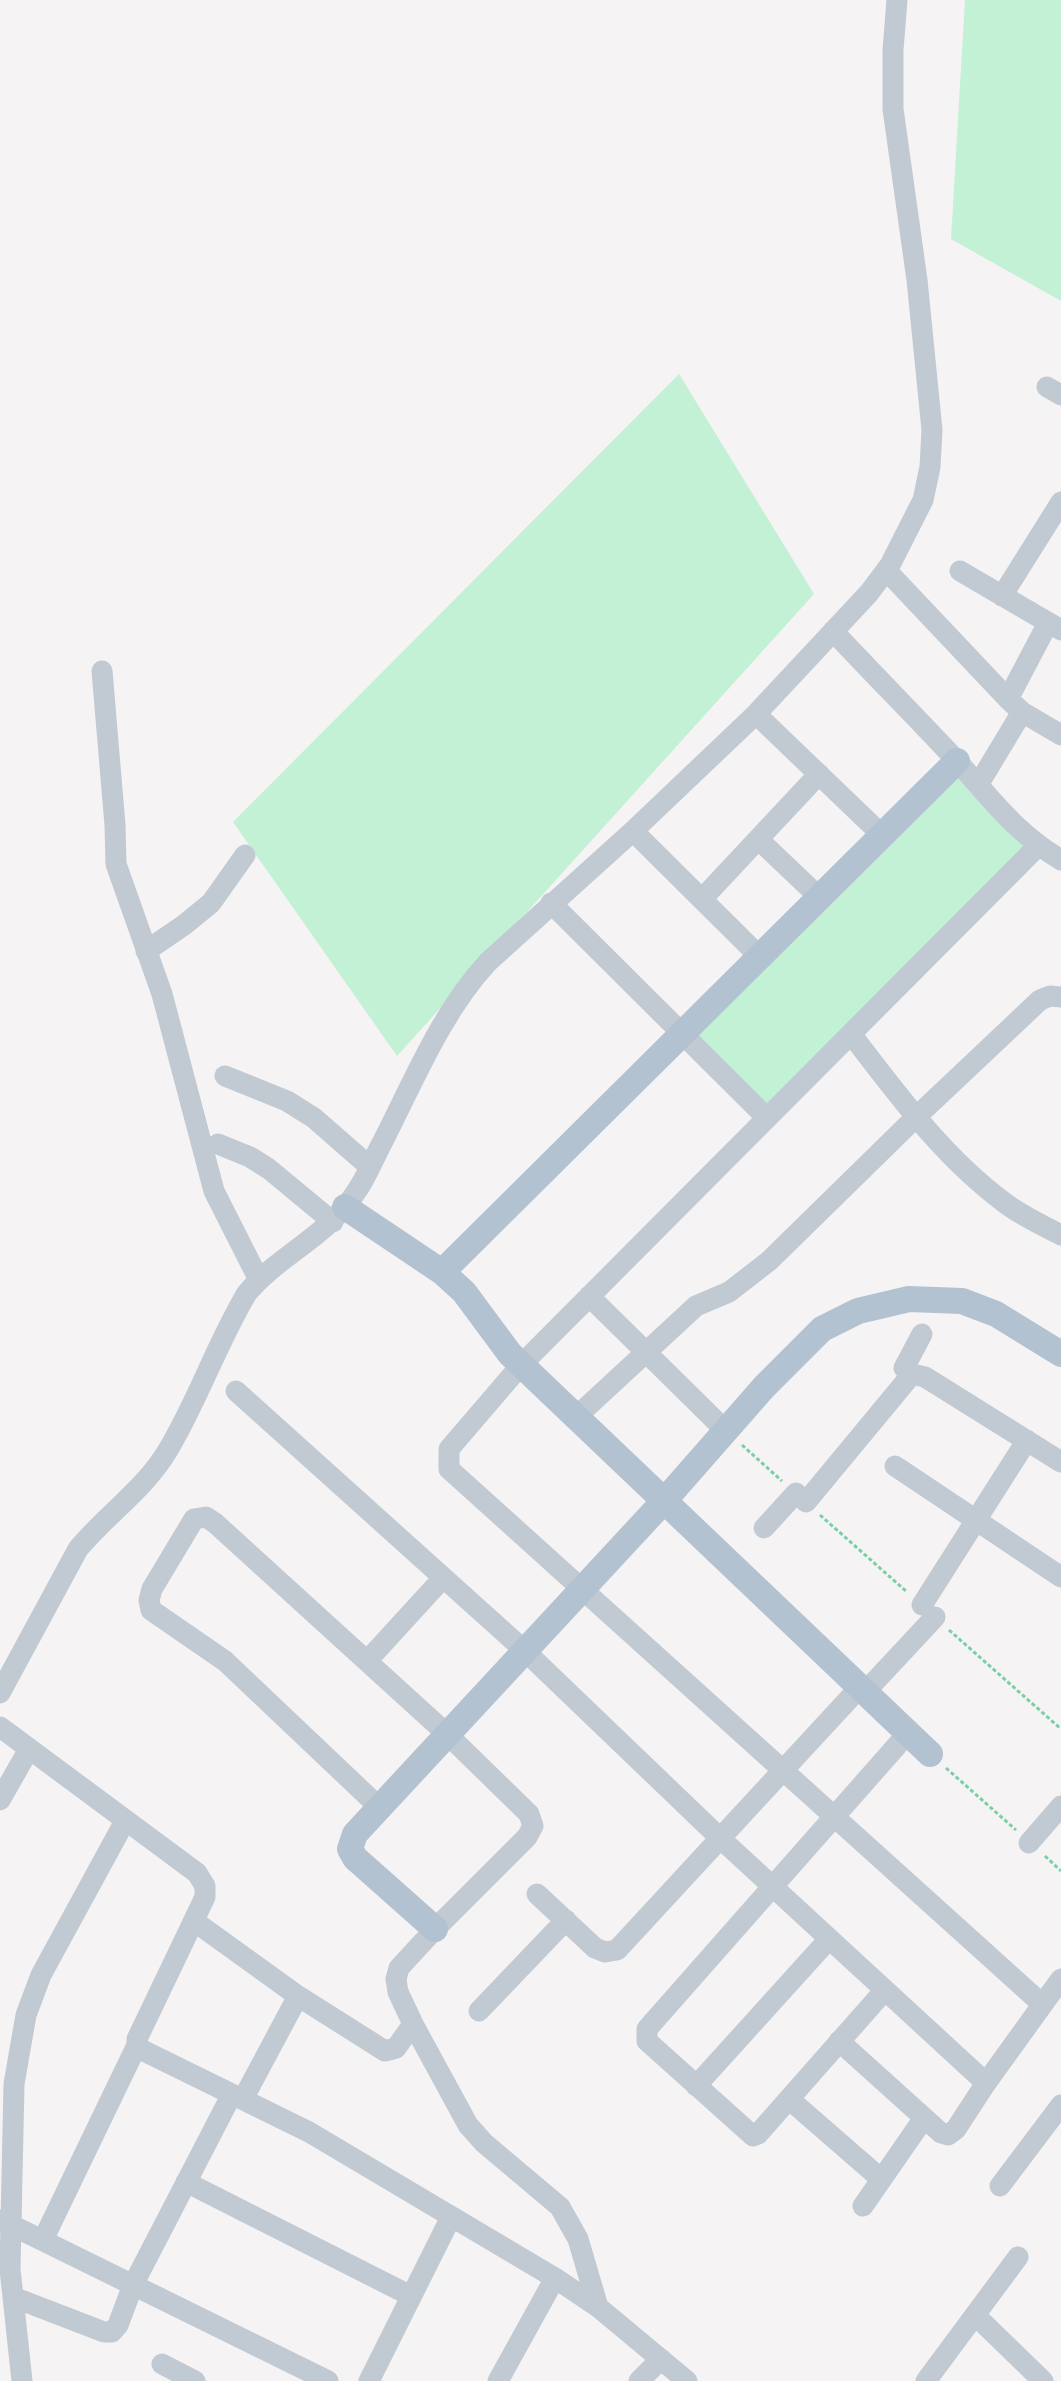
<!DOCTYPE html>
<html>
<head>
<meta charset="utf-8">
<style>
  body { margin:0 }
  canvas { display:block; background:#f5f3f3 }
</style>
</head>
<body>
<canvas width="1061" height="2381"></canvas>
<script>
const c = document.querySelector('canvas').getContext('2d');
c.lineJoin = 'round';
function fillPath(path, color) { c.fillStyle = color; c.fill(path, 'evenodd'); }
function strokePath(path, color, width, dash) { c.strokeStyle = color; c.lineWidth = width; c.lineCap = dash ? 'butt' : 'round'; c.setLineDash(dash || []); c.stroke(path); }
fillPath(new Path2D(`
  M965,0h96v301l-110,-62z
  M679,374l135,220 -417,462 -164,-234z
  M957,761l81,85 -271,272 -85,-85z`), '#c3f1d5');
strokePath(new Path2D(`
  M742,1445l40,36
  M820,1515l87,77
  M949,1630l112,99
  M946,1768l70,62
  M1045,1856l16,15`), '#7ad0a6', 3, [4, 2.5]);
strokePath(new Path2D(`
  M1047,387l14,8
  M886,570l122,129 14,13 39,23
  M960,571l101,59
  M1002,596l59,-94
  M833,631c41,44 83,86 124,130 35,39 58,71 104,99
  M102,671l13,154 1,39 46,130 52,197 45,89
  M1008,699l40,-76
  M756,714l126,121
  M978,785l44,-73
  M633,831l127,126
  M758,839l61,58
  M1038,846l-517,519 -72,84v20l593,535
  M702,899l117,-125
  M551,903l216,215
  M146,951l38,-26 27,-22 34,-48
  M851,1034c46,60 92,123 154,169 17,13 37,22 56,32
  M225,1076l62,25 27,17 56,49
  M218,1144l32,13 19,12 64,53
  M589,1296l137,135
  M912,1374l-8,-6 18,-34
  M236,1391l289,260 196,188 265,244
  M576,1417l120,-111 33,-14 40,-31 146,-143 125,-118 10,-4 11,1
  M895,1466l166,111
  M806,1502l106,-128 13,3 136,85
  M764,1528l32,-35
  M922,1605l105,-165
  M367,1661l76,-83
  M865,1692l70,-75
  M0,1693l78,-144c28,-34 67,-60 90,-99 30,-50 49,-107 79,-157 34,-40 80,-55 111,-104 9,-13 15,-29 23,-44 32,-62 59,-131 107,-183l145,-131 123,-117 113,-121 21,-28 33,-65 7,-33 2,-37 -15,-150 -24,-171v-59l4,-50
  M0,1727l197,146 8,13v11l-68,142v6l5,5 167,82 246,146 43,29 89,74
  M0,1800l29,-51
  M380,1808l-155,-147 -74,-51 -2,-10 3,-11 42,-70 12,-2 9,6 233,212 81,79 4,12 -6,11 -92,92 -36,39 -3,11 2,13 15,32 55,101 16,18 76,64 18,32 20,68
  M1029,1843l32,-37
  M537,1894l58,54 10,4 12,-2 243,-263
  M194,1921l104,75 87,55 11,-3 17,-24
  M885,1990l-127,144 -5,2 -106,-95v-12l261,-296
  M479,2011l87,-91
  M839,2041l102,92 7,2 8,-6 30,-46 75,-104
  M696,2086l133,-147
  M243,2099l55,-103
  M789,2099l92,80
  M186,2182l225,114
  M1000,2186l61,-81
  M863,2206l61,-88
  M1,2220l327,161
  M43,2240l94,-195
  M13,2297l91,35h8l6,-7 15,-40 99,-191
  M975,2315l68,66
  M162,2364l33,17
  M22,2381l-12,-112 4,-185 12,-69 15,-40 84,-154
  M369,2381l82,-164
  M498,2381l57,-103
  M639,2381l22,-22
  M926,2381l92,-124`), '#c1cad2', 21);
strokePath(new Path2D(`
  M345,1207l97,65 22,20 46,62 420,400
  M442,1272l515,-511
  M435,1929l-80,-71 -5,-9 5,-15 309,-333 100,-114 58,-58 36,-18 51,-12 53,2 34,13 65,40`), '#b3c2d1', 26);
</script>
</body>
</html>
